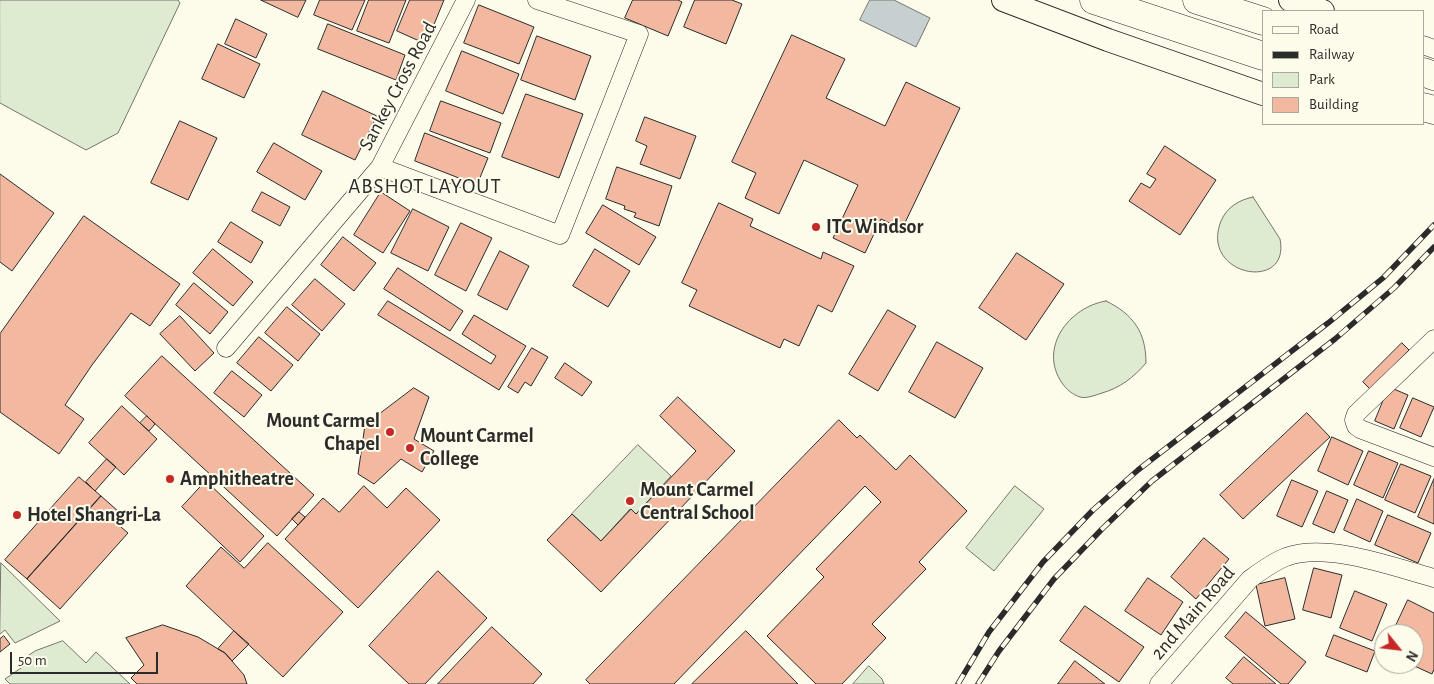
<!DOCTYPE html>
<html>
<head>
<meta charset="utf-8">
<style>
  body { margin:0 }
  #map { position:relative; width:1434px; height:684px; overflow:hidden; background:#fdfbea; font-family:"Alegreya Sans",sans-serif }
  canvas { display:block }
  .legend { position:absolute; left:1262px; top:10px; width:162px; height:115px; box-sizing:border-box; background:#fdfbea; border:1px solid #a9a89e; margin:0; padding:6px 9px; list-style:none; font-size:15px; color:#2b2b2b }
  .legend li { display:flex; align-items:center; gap:10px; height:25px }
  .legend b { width:25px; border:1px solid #a9a89e }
  .north { position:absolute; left:1374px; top:624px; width:50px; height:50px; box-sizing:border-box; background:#fdfbea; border:1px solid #a9a89e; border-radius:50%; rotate:119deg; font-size:14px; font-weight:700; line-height:20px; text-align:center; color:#2b2b2b }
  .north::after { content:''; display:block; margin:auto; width:18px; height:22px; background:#c62828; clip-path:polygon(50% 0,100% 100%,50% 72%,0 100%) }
  .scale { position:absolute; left:10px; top:652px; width:148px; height:22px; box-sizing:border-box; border:2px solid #2b2b2b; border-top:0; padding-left:6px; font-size:15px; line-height:18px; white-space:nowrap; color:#2b2b2b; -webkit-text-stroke:4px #fdfbea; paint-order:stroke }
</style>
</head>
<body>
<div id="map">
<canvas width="1434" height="684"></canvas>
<ul class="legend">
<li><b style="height:6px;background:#fdfbea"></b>Road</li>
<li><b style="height:6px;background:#2b2b2b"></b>Railway</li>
<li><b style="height:14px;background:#deebd1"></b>Park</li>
<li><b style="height:14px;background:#f2b8a0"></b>Building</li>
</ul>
<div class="north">N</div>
<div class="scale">50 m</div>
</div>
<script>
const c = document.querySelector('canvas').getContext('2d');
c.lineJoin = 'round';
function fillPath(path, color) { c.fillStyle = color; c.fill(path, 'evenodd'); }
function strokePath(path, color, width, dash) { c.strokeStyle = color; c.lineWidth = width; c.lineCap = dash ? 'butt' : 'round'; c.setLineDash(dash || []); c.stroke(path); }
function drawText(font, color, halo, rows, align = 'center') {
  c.font = font + ' "Alegreya Sans",sans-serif'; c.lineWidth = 4; c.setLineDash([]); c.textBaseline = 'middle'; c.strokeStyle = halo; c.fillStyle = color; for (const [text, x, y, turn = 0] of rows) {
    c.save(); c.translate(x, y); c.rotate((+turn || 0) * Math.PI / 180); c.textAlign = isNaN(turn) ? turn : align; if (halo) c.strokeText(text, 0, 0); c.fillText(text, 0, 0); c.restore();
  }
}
const green = new Path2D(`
  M0,0h178l2,3 -62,130 -32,17 -86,-47z
  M1253,197l27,42c11,54 -81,37 -59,-18 6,-14 18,-21 32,-24z
  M1106,301c27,13 40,31 40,62 -12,14 -26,25 -44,30 -6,2 -16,6 -22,4 -7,-2 -14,-8 -18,-14 -24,-35 7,-76 44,-82z
  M638,445l33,31 -35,38 -6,-5 -29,32 -29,-27z
  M1015,486l29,23 -50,62 -28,-23z
  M1,563l59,58 -45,22 -10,-13 -5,4z
  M63,641l23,22 10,-11 34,32h-120l-5,-5 19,-13 -4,-5 15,-10z
  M869,666l13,13 2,5h-31z`);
fillPath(green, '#deebd1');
strokePath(green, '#74746e', 1);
const water = new Path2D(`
  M870,0h24l36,18 -14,29 -56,-27z`);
fillPath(water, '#c7d0d0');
strokePath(water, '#74746e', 1);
const building = new Path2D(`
  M261,0h45l-8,17z
  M320,0h45l-13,30 -38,-15z
  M369,0h37l-17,43 -32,-12z
  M410,0h34l-18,44 -29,-13z
  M633,0h45l4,2 -14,34 -43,-18z
  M695,0h37l10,4 -16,40 -42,-17z
  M479,5l55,22 -15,37 -55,-21z
  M236,19l31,15 -11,24 -31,-14z
  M328,24l77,31 -9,25 -78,-31z
  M792,35l53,24 -19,39 59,28 21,-44 54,26 -58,121 -21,-10 -16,34 -32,-15 25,-53 -54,-25 -25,54 -34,-16 11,-25 -24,-11z
  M537,36l54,20 -16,44 -54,-20z
  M218,44l42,20 -16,34 -42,-19z
  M462,51l57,23 -16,40 -57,-23z
  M323,91l54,25 -22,44 -53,-25z
  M526,94l57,20 -24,64 -57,-21z
  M441,101l60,22 -11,30 -60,-22z
  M645,117l51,19 -16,43 -40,-15 7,-18 -11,-5z
  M180,121l37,17 -29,62 -37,-17z
  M425,133l63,25 -11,27 -62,-24z
  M274,143l48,28 -17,29 -48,-28z
  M1165,146l51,34 -36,55 -51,-34 12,-18 9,5 6,-9 -9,-5z
  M617,167l55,19 -13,40 -25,-9 2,-4 -12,-4 1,-3 -19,-7z
  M0,174l54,39 -42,58 -12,-9z
  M262,192l28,15 -10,19 -28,-15z
  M381,192l29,19 -27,42 -29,-18z
  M719,203l34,16 -3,7 71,33 2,-7 31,14 -22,46 -14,-7 -19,41 -15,-7 -4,9 -91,-42 8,-16 -15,-7z
  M603,205l53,32 -17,28 -53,-32z
  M413,209l36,18 -21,44 -37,-18z
  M84,216l96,68 -30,42 -19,-13 -39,52 -27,40 19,14 -25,35 -59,-42v-78z
  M231,222l32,20 -12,21 -33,-21z
  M461,223l31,15 -26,53 -31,-16z
  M343,237l33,26 -22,28 -33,-26z
  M213,249l40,33 -20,24 -40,-33z
  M595,249l35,22 -22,36 -35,-21z
  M500,251l29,15 -22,44 -29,-15z
  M1017,253l47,31 -38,56 -47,-32z
  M398,268l65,43 -13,20 -66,-42z
  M315,279l30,25 -23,27 -30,-26z
  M194,283l34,29 -18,22 -34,-29z
  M388,301l103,63 5,-8 -34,-22 12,-19 52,31 -27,44 -121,-75z
  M287,307l33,27 -22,27 -33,-28z
  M888,310l28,16 -38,65 -29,-17z
  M180,316l34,37 -19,18 -35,-37z
  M259,337l34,28 -22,26 -34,-28z
  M937,342l46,26 -28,50 -46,-26z
  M1402,343l7,7 -39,39 -7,-7z
  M532,348l16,9 -17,29 -6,-4 -7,11 -10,-6z
  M162,356l152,139 -37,41 -152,-140z
  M565,363l27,19 -10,14 -27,-18z
  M232,371l30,24 -18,22 -30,-24z
  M1389,387l19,8 -14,34 -19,-8z
  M414,388l15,9 -15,42 20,12 -12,21 -21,-13 -27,25 -16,-10 7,-49z
  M678,397l57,54 -134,141 -54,-52 25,-26 29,27 30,-32 5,5 60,-63 -36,-35z
  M1413,398l21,9 -13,30 -21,-9z
  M122,406l35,33 -33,36 -35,-32z
  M1307,413l23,24 -87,82 -23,-24z
  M147,416l8,8 -6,7 -9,-8z
  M839,420l18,18 3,-3 36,35 14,-15 57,56 -48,51 7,7 -54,55 14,14 -44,46h-26l-49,-48 57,-59 -8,-8 65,-67 -16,-16 -191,198h-84l-4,-4z
  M1332,437l31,14 -15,34 -30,-14z
  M1369,451l29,12 -15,35 -29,-13z
  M107,459l9,8 -21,24 -9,-9z
  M1401,464l30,12 -16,37 -30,-13z
  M79,477l22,19 -74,83 -22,-19z
  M1434,479v45l-16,-7z
  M1292,480l26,11 -16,36 -25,-11z
  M206,481l58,55 -24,26 -58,-55z
  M364,486l23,22 19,-20 34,32 -82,88 -73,-69 38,-41 16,14z
  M1327,491l21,9 -14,33 -21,-9z
  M101,496l26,23 -6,8 7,6 -68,76 -33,-30z
  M1357,499l26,12 -13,31 -26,-12z
  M299,512l6,5 -7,8 -6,-6z
  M1388,515l43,18 -13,30 -43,-18z
  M1204,538l25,21 -33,40 -25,-22z
  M268,543l75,69 -60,65 -97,-91 35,-39 23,21z
  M1314,568l28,7 -11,43 -28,-8z
  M438,571l49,47 -62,66h-16l-40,-38z
  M1148,578l35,24 -22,33 -36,-24z
  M1285,578l10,41 -30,7 -9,-41z
  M1355,591l32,13 -15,37 -32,-13z
  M1408,600l26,13v56l-2,5 -22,-10h4v-30h-22z
  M1085,606l59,41 -25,35 -59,-41z
  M1246,612l60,50 -18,22h-7l-56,-47z
  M163,625l35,12 27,16 19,22 3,9h-110l-6,-6 13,-13 -18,-27z
  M492,627l50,47 -9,10h-95z
  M234,631l15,13 -17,17 -7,-8 -7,-4z
  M746,631l52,53h-106z
  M1334,635l41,16 -8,21 -41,-16z
  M4,636l6,8 -10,8v-13z
  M1244,657l32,27h-43l-7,-6z
  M1075,661l30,23h-47z`);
fillPath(building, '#f2b8a0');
strokePath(building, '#2b2b2b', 1);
const minor = new Path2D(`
  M1423,45l11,4
  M380,167l180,68 79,-201 -102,-34
  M1434,339l-78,75 -2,6 2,6 4,3 74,28
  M226,348l154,-181 86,-167
  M1159,684l91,-105c11,-8 23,-17 36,-22 42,-15 107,10 148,21`);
const tertiary = new Path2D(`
  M1003,0l105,40 155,54
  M1290,0l33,11`);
const primary = new Path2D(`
  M1094,0l169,56
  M1197,0l66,21
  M1423,72l11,4
  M1423,107l11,3`);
strokePath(minor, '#2b2b2b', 19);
strokePath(tertiary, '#2b2b2b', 24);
strokePath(primary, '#2b2b2b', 29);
strokePath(minor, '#fdfbea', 18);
strokePath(tertiary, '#fdfbea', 22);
strokePath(primary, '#fdfbea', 28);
const rail = new Path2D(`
  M958,684l31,-52 54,-70 50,-52 45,-40 190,-147 56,-46 50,-52
  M978,684l21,-33 55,-72 48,-50 50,-48 183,-142 59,-51 40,-41`);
strokePath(rail, '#2b2b2b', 5.5);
strokePath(rail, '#fdfbea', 4, [11]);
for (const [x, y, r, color] of [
  [816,227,5,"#c62828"],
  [390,432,5,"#c62828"],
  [410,448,5,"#c62828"],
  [170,479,5,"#c62828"],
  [630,501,5,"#c62828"],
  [17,515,5,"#c62828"]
]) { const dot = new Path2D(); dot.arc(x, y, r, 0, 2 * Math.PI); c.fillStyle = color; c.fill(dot); strokePath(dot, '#fdfbea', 2); }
drawText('20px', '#2b2b2b', '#fdfbea', [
  ["Sankey Cross Road",398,86,-62],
  ["2nd Main Road",1193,613,-49]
]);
drawText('bold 20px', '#2b2b2b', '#fdfbea', [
  ["ITC Windsor",826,227],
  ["Mount Carmel",380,421,"right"],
  ["Chapel",380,444,"right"],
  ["Mount Carmel",420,436],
  ["College",420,459],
  ["Amphitheatre",180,479],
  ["Mount Carmel",640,490],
  ["Central School",640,513],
  ["Hotel Shangri-La",27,515]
], 'left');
c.letterSpacing = '1px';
drawText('21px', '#2b2b2b', '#fdfbea', [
  ["ABSHOT LAYOUT",425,187]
]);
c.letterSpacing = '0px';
</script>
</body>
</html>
